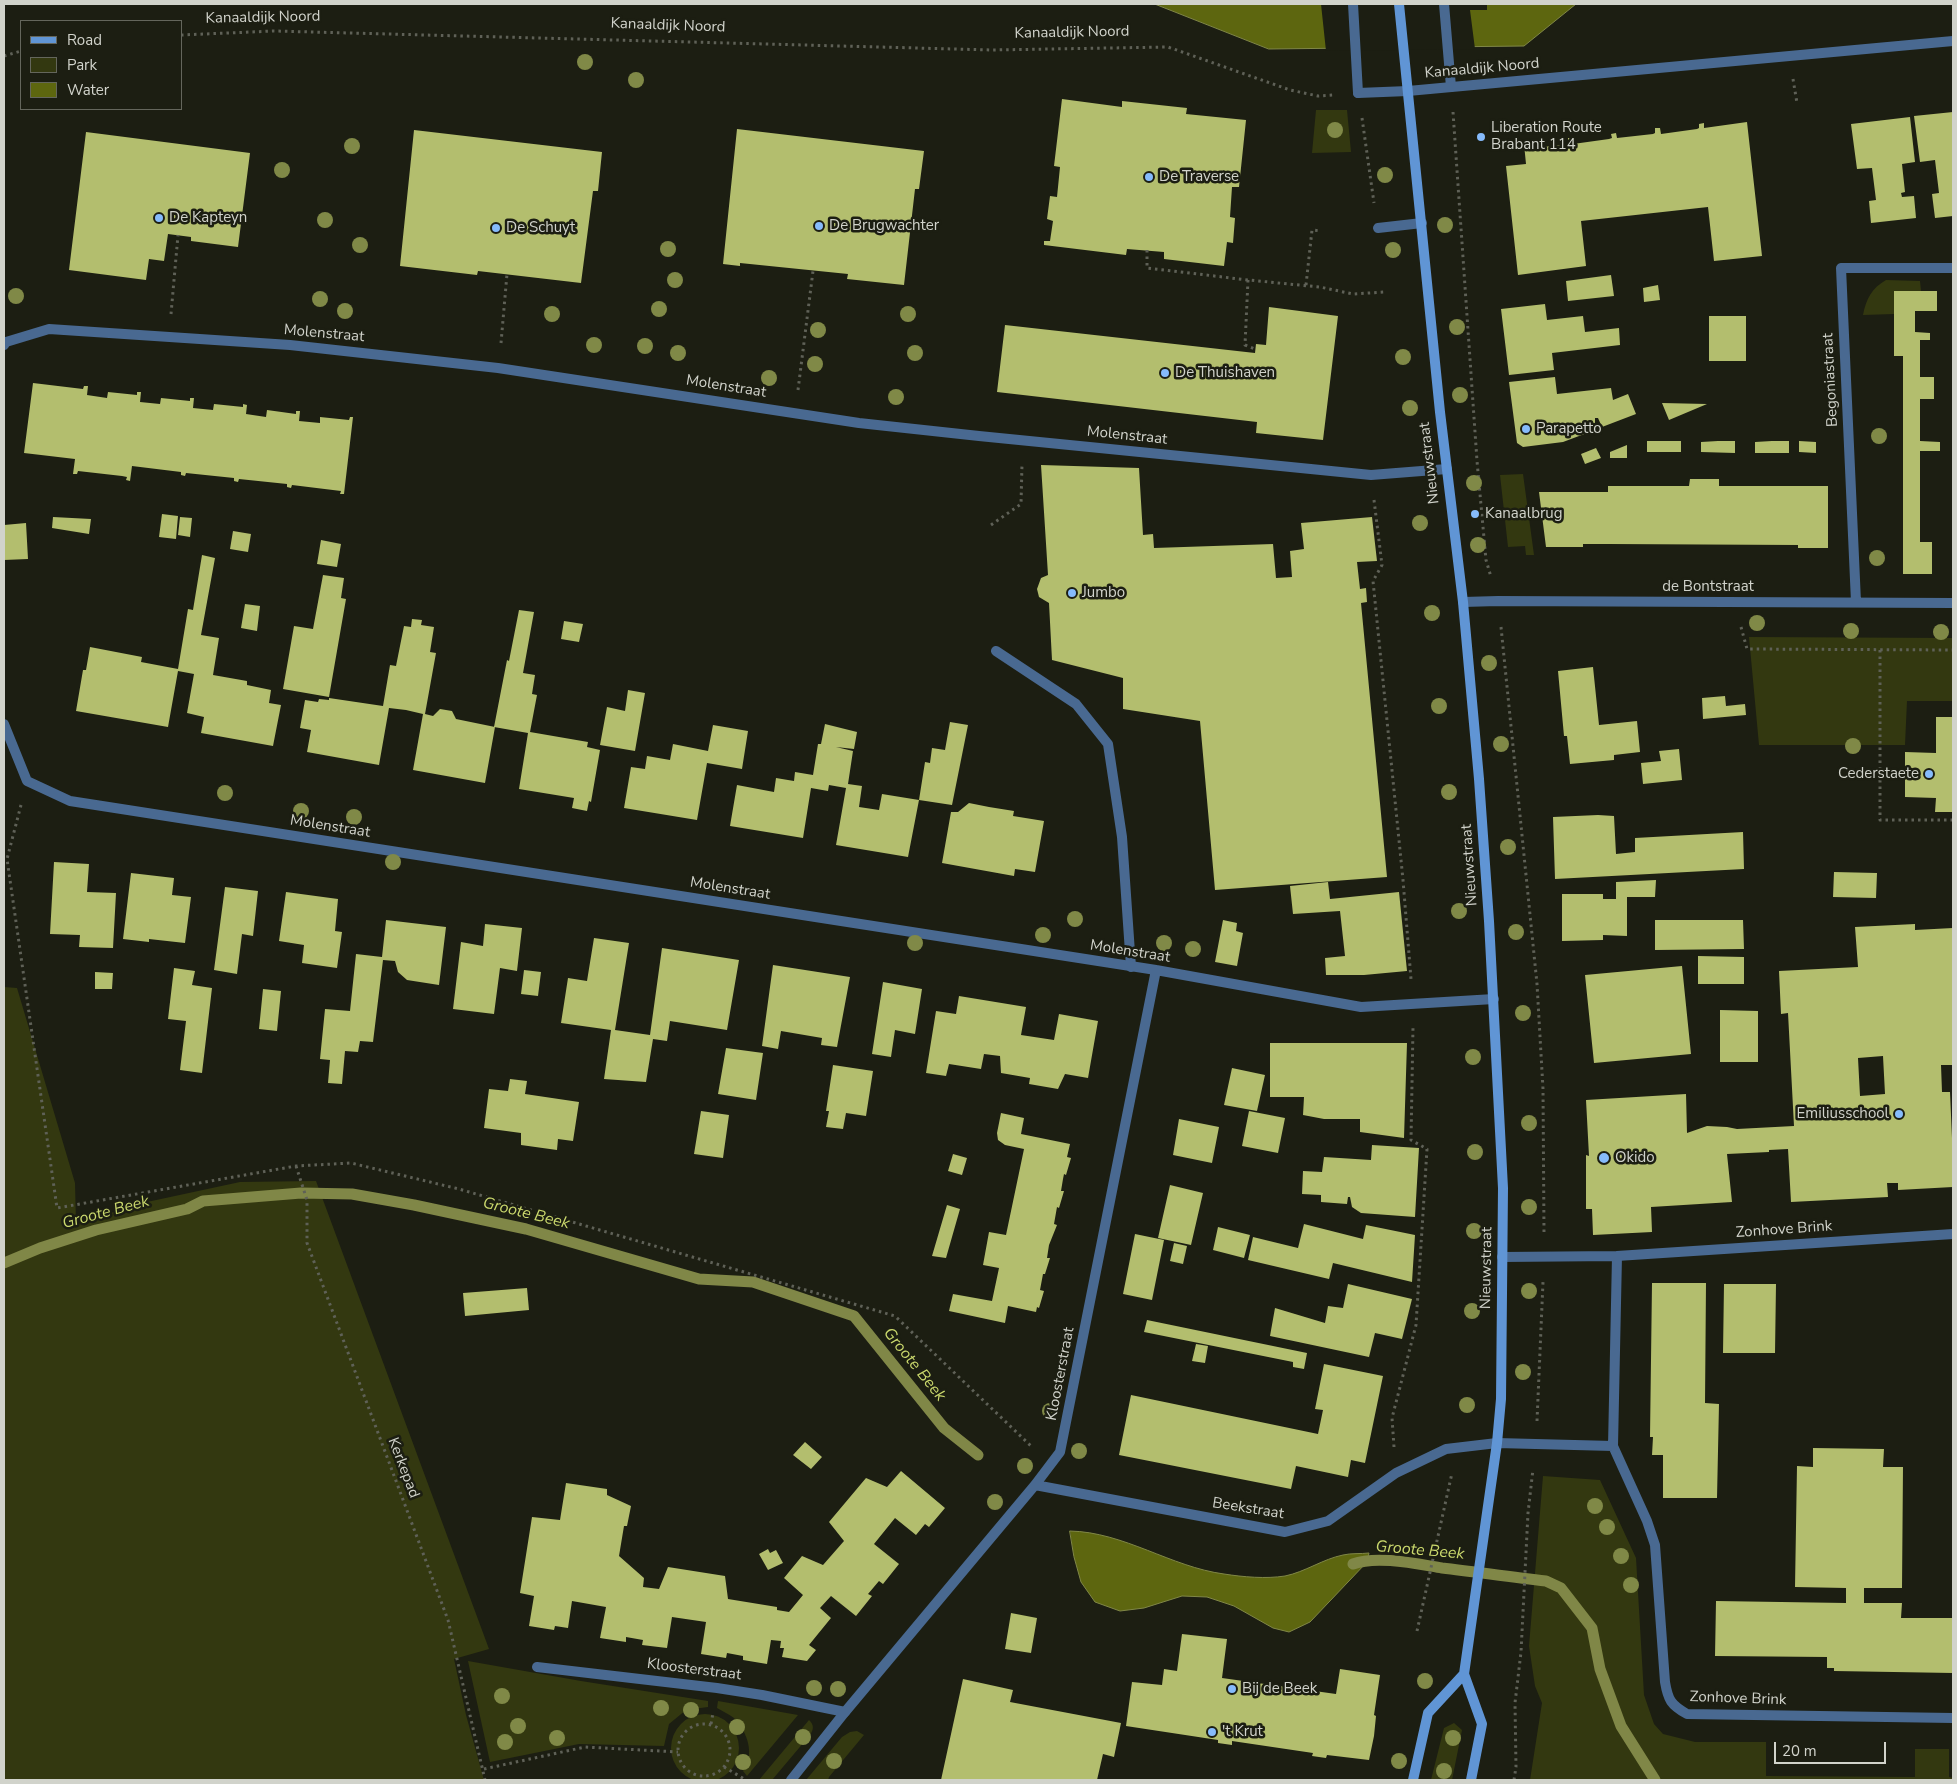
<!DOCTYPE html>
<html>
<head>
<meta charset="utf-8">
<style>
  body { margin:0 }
  #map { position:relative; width:1957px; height:1784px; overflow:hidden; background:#1c1e12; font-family:"Nunito Sans",sans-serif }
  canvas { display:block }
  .frame { position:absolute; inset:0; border:5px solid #d1d3cb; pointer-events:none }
  .legend { position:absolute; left:20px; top:20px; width:162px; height:90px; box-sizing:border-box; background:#1c1e12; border:1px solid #64665c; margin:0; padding:6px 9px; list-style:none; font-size:15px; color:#d1d3cb }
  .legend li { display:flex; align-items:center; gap:10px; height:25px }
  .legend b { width:25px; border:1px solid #64665c }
  .scale { position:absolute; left:1774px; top:1742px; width:112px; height:22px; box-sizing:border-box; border:2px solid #d1d3cb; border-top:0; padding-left:6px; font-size:15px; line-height:18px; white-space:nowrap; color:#d1d3cb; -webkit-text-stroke:4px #1c1e12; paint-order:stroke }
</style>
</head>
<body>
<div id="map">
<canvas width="1957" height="1784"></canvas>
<div class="frame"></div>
<ul class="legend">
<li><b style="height:6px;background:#6095d5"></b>Road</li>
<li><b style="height:14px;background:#333810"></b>Park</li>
<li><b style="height:14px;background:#5d660f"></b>Water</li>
</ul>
<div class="scale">20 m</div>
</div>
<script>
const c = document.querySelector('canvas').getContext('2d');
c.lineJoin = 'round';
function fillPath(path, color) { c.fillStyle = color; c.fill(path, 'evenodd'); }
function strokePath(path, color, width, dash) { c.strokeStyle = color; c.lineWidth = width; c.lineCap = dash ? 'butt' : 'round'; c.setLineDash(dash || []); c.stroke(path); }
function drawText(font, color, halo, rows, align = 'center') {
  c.font = font + ' "Nunito Sans",sans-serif'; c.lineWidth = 5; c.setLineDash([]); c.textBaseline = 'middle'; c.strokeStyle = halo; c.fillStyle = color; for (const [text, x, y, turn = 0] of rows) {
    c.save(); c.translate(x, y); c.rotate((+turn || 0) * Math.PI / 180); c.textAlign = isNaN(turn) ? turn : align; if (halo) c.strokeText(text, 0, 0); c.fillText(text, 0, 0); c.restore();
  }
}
fillPath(new Path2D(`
  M1316,110h31l4,42 -39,1z
  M1886,280l34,1 1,10h-27v23l-31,1c3,-16 9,-27 23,-35z
  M1523,474l11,81h-8l-1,-9 -17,1 -8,-72z
  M1749,637l204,1v63h-46l-2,44h-146z
  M4,987l13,1 58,195 1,40 71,-21 93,-20 76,-1 173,468 -35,10 12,56 18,65h-480z
  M1543,1476l57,4 36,78 8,137 10,29 9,10 32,8h71v34l149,1v-28h34v28l4,1v2h-423l12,-77 -7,-17 -6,-40z
  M468,1661l113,20 127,20v6l-22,3 -17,14 -5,22 -85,-2 -89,18z
  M718,1701l80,14 -51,61 -4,-5c12,-17 5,-38 -9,-53 -5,-4 -12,-7 -17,-10z
  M671 1748a34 34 0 1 1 68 0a34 34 0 1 1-68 0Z
  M809,1720c5,5 5,9 1,15l-38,45h-13z
  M1454,1723l8,7 -10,50h-21l13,-52z
  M857,1731l7,4 -35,42 -1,3h-22l36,-43 8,-5z`), '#333810');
const water = new Path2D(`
  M1155,4h421l-52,42 -255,3z
  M1070,1531c54,1 101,36 154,43 19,3 42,5 61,2 20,-4 38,-17 58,-21 8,-2 18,-1 26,-2l-2,9 -57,60 -21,10 -16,-4 -39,-22 -27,-9 -25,-1 -38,12 -24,3 -25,-9 -14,-20 -7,-25z`);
fillPath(water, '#5d660f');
strokePath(water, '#808747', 1);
fillPath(new Path2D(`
  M1321,4h166v6h-17l5,39 -149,2z`), '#1c1e12');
strokePath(new Path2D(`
  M4,1263l36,-15 56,-18 91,-21 16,-8 98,-8 51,1 62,11 112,24 173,50 54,3 101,34 90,112 34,27
  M1353,1564c24,-9 64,0 89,4 34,4 69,9 104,13l15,7 31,40 8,41 21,57 34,54`), '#808747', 11);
fillPath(new Path2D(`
  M1062,99l60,8v-6l65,7 -1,6 60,6 -7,67h-7l-2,30 5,1 -2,25 -6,-1 -3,24 -60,-7v-7l-37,-3 -1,6 -82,-10v-4h6l3,-20 -6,-2 3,-23 7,1 3,-30 -6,-1z
  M1953,112v104l-18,2 -3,-24 7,-1 -4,-33 -15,2 -6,-46z
  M1910,117l5,45 -13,2 3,28 -4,1 1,4 12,-1 2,22 -45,5 -2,-22 7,-1 -4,-32 -15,1 -6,-45z
  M1747,122l15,134 -48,5 -6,-54 -127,14 5,45 -68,9 -12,-109 20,-2 -2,-20 5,-1v5l37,-3 2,-2v-5h4l1,6 36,-5 3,-1 -1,-4 5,-1 1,5 36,-4 2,-1v-5h5l1,6 36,-5 2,-1v-4l5,-1v5z
  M737,129l187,22 -5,38h-4l-11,96 -57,-6 1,-5 -108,-11v3l-17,-2z
  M414,130l188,22 -4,39h-5l-12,92 -103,-12 -1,4 -77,-9z
  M86,132l164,21 -12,94 -47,-6v-4l-23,-3 -4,27 -15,-2 -3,21 -77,-10z
  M1611,275l3,21 -46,5 -2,-20z
  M1658,285l2,15 -16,2 -1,-14z
  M1894,291h43v20h-22v21l15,1v7h-10v37h14v22h-14v42l20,1v9h-20v91h12v32h-29v-218h-9z
  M1545,304l2,16 36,-4 2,16 34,-4 1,17 -68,8 2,17 -45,5 -8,-66z
  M1269,307l69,9 -15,124 -67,-7 1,-11 -260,-30 8,-67 250,28 1,-9 10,1z
  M1709,316h37v45h-37z
  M1555,377l2,17 54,-6 2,12 15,-6 8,20 -34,13 -4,-9h-3v12l-32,12 -40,5 -6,-4 -8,-61z
  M33,383l50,6 1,-3h4l-1,9 20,3 1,-6 29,3v-3h4l-1,10 20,2 1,-6 29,3v-3h4l-1,10 20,2 1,-6 29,3v-3l4,1 -1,9 20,3 1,-7 29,4v-3h4l-1,10 21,2v-6l29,3 1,-3h3l-9,77h-4l1,-3 -49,-6 -1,3 -4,-1v-3l-48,-5 -1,3 -4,-1v-3l-48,-5 -1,3 -4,-1v-3l-49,-6 -2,15 -4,-1 1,-3 -5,-1 -44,-5 -1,3h-4l2,-15 -51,-6z
  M1662,403l45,1 -38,16z
  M1647,441h34v11h-34z
  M1718,441h17v12l-34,-1v-10z
  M1772,441h17v12h-34v-11z
  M1799,441l17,1v11l-17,-1z
  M1627,445v13h-17v-6z
  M1596,448l5,10 -16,6 -4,-10z
  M1041,465l98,3 4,67 10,-1 1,14 119,-4 3,34 16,-1 -2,-26 14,-2 -3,-26 71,-6 5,44 -20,1 3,27 6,-1 1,14 -6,1 26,274 -172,13 -15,-169 -77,-12v-31l-71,-18 -3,-57 -10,-6 -2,-8 4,-11 7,-3z
  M1690,479h29v7h109v62h-30v-3l-189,-1h-26v3h-37l-7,-55h69v-6h81z
  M162,514l16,2 -2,23 -17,-2z
  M53,517l38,2 -2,15 -37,-6z
  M180,517l12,1 -2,19 -12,-2z
  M26,523l2,36 -24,1v-35z
  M233,531l18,3 -3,18 -18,-3z
  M321,540l20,4 -4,23 -20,-3z
  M202,555l13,3 -14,77 18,3 -6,37 34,6v4l24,5 -2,13 12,2 -8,41 -72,-13 3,-16 -17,-4 7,-39 -16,-3 -10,56 -92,-16 7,-41h3l4,-23 52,10 -1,5 37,7 10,-60 5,1z
  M323,575l21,3 -3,20 5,1 -17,98 -46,-8 11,-63 19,3z
  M245,604l15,2 -3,25 -16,-3z
  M519,610l15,2 -11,61 12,2 -3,19 5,1 -7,37 58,10 -1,5 13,3 -9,52 -2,-1 -2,10 -15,-3 2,-10 -55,-9 9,-56 -34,-6 13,-67 2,1z
  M412,619l10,1 -1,5 13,2 -4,25 6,1 -11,61 8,2 7,-7 12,2 4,8 39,8 -10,56 -72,-13 10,-56 -17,-4 -17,-2 -10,57 -72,-13 4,-22 -11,-2 5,-28 13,2 1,-3 10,1v-2l54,8 7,-41 6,1 8,-40 7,1z
  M564,621l19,3 -4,18 -18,-3z
  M1593,667l6,58 38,-4 3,31 -26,3v5l-44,4 -3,-28h-3l-6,-65z
  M628,690l17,3 -10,58 -35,-6 7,-38 18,4z
  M1725,696l1,10 19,-2 1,11 -43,4 -1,-21z
  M1936,717h17v95h-18l1,-14 -31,-1v-45l31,1z
  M950,722l18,3 -16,80 -33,-5 6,-38 5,1 2,-15 13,2z
  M825,724l32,8 -3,17 -18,-2 17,4 -5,33 14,2 -3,21 20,3 3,-16 37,6 -11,57 -72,-12 10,-57 -17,-3 -1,6 -17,-3 -8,50 -73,-12 7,-41 37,7 2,-14 18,3 1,-9 18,3 5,-31h3z
  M713,725l35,6 -6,38 -35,-6 -10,57 -73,-12 7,-41 14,2 2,-13 23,4 3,-16 35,7z
  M1679,749l3,31 -39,4 -2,-21 20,-2 -2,-10z
  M969,803l20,4 -1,6 1,-6 25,4 -1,5 31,5 -9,51 -20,-3 -1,7 -72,-13 9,-51h7z
  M1598,815l16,1 2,38 19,-2v-14l108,-6 1,37 -189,10 -2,-62z
  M54,862l35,2 -2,28 29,1 -3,55 -34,-1 1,-12 -30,-1z
  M1834,872l43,1 -1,25 -43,-1z
  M131,873l43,5 -2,17 19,2 -6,46 -36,-4v3l-26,-3z
  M1656,880l-1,17h-28v39l-24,-1v5l-41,1v-47h41v5h13v-17z
  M1328,882l2,17 69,-7 8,79 -43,4h-38l-1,-17 20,-2 -5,-45 -47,3 -3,-28z
  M225,887l33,4 -5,45 -11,-2 -5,40 -23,-4z
  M286,892l52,7 -3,32 7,1 -5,36 -35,-5 2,-18 -25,-4z
  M386,920l60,7 -7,58 -32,-5 -9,-8 -3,-11 -12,-1 -10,82 -13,-1 -2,11 -13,-1 -3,33 -14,-1 2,-23 -10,-1 5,-50 25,2 6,-57 26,3z
  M1223,920l14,3 -1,8 7,2 -6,33 -22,-4z
  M1655,920h88l1,29 -89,1z
  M485,924l37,4 -5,43 -17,-3 -6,46 -41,-5 8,-67 22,4z
  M1915,924v6l38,-2v137h-12l1,27h8l2,46h1v49l-55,3v-7h-11l1,14 -97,5 -3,-53 -19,1v2l-42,2 5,48 -81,5 1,25 -59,3 -1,-26h-6v-54l3,1 -3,-56 100,-6 1,39 20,-7 20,1 10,2 57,-3 -6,-113 -7,1 -2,-43 79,-4 -3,-40zM1883,1056l2,38 -25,2 -2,-38z
  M594,938l35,5 -14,87 35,5 12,-87 77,12 -12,70 -57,-9 -3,20 -14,-2 -7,43 -42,-3 7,-49 -50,-7 7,-45 19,3z
  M1698,956l46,1v27h-46z
  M773,965l77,12 -13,70 -16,-2 1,-7 -41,-7 -3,18 -16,-3z
  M1682,966l9,88 -97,9 -9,-88z
  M174,968l21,3 -3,14 20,3 -10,85 -22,-3 6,-49 -18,-2z
  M524,970l17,2 -3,24 -17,-2z
  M95,972l18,1 -1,16h-17z
  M883,982l39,7 -7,45 -20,-4 -4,27 -19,-3z
  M263,989l18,2 -4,40 -18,-2z
  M959,996l67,11 -5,28 33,5 5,-26 39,7 -10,57 -23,-4 -7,15 -29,-5 1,-6 -29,-5 -1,-17 -16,-2 -3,15 -32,-5 -3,12 -20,-3 10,-62 20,3z
  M1720,1010l38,1v51h-38z
  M1270,1043h137l-3,95 -44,-6v-13h-36l-21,-4 1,-18h-34z
  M726,1048l37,5 -7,47 -38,-6z
  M833,1065l40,6 -7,45 -20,-3 -3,16 -17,-2 3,-16h-3z
  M1232,1068l33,7 -8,36 -33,-6z
  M510,1079l17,2 -2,13 54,8 -6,39 -15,-2 -1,11 -36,-5v-12l-37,-5 5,-39 19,2z
  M701,1111l28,4 -6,43 -29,-4z
  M1249,1111l36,7 -7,35 -36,-7z
  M1001,1113l23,5 -3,16 49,10 -3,13 4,1 -5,17 -2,-1 -1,5 -2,12h3l-5,17 -2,-1 -3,17 3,1 -8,20 -2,13h3l-5,16h-2l-3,16 4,1 -5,17 -2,-1 -1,5 -28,-6 -3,17 -56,-12 4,-17 39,7 7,-33 -16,-3 6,-33 17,3 18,-86 -19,-4 -7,-5 -1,-7z
  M1179,1119l40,8 -7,36 -39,-8z
  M1372,1145l47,3 -4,69 -54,-4 -9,-6 -2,-10h-2l-1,7 -26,-2v-7l-19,-1 1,-23 19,1 2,-15 47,3z
  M953,1154l14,4 -5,17 -14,-4z
  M1170,1185l33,8 -12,52 -33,-7z
  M947,1205l13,4 -14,49 -14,-2z
  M1304,1224l59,15 3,-14 49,10 -3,47 -79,-19 -4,16 -81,-19 5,-23 45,11z
  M1218,1227l32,8 -6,23 -31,-8z
  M1135,1234l29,6 -12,60 -29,-6z
  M1174,1243l13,3 -4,18 -13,-3z
  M1652,1283h54l-1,120 14,1 -2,94h-54v-43h-11l1,-18h-3z
  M1348,1284l64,15 -10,40 -27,-6 -6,24 -99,-21 5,-28 50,15 3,-17 15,2z
  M1724,1284h52l-1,69h-52z
  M527,1288l2,22 -64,6 -2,-23z
  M1147,1320l160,33 -3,16 -11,-2v-5l-149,-30z
  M1196,1344l12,2 -3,17 -13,-2z
  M1324,1364l59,12 -18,87 -14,-3 -3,17 -52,-11 -5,23 -172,-34 12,-60 187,39 5,-24 -8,-1z
  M805,1442l17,15 -11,12 -18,-14z
  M1813,1448l71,1 -1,18h20l-1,121h-38v15h38l-1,15h52v55l-119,-2v-3h-7v-11l-112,-1 1,-55 130,2v-15l-51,-1 2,-121 16,1z
  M901,1471l44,37 -16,19 -4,-3 -9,11 -21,-17 -21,26 25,20 -16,20 -4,-3 -11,13 4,2 -16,20 -25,-20 -11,12 11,10 -22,27 7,5 -9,11 -25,-4 2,-9h-4l1,-7 -10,-1 -4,24 -24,-4v-4l-16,-3 -1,5 -25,-4 5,-32 -34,-5 -5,31 -25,-3 1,-5 -17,-3v5l-26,-4 6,-31 -34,-6 -4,27 -13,-2 -1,4 -25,-4 5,-30 -14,-3 12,-76 28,3 6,-37 41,6v6l24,11 -4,20h-3l-5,30 25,22 -1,9 16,2 9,-22 57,9 3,23 49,8v3l12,2 14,-17 -19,-17 18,-22 21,9 21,-24 -15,-19 37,-44 21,9z
  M768,1549l2,4 6,-3 7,13 -15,7 -9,-16z
  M1011,1613l26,5 -6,35 -26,-4z
  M1182,1634l45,5 -5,39 114,16 4,-25 40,6 -6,40 2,1 -2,20 -5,24 -42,-5 -1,3 -14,-2 1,-3 -81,-12v4l-14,-2v-3l-92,-14 6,-44 30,3 2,-16 13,2z
  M963,1679l50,11 -3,12 111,21 -7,34 -11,-3 -6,26h-156z`), '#b3be6e');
strokePath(new Path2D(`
  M181,35l93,-4 718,19 176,-3 122,43 28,6 16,-1
  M4,56l17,-5
  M1793,79l4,24
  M1453,112l24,349 9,99 5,17
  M1362,118l12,85
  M1147,250v18l101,12 72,7 33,7 32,-2
  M1248,280l-3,65 10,4
  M1306,285l6,-55 9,1
  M171,314l7,-79
  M501,343l6,-69
  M798,390l15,-119
  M1374,500l8,65 -9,16 30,299 8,99
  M991,525l30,-21 1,-40
  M1501,627l36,357 6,105 1,144
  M1741,627l6,22 206,1
  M1880,650v170h73
  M21,805l-14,54 50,349 239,-42 55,-3 108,26 436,127 137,131
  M296,1166l11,34v43l141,377 37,160
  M1537,1421l6,-139
  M1394,1447l-2,-29 24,-93 11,-176 -16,-9 2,-113
  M1417,1631l35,-158
  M678 1750a26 26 0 1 1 52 0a26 26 0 1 1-52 0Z
  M711,1724l2,-11
  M724,1767l22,13
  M484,1769l101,-22 93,5
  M1514,1780l2,-13 -1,-64 6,-51 7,-139 5,-44`), '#5f6157', 3, [2.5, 4]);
strokePath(new Path2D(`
  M1353,4l5,89
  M1444,4l7,83
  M1378,228l44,-5
  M996,651l80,53 32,40 14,93 9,130
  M537,1667l180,21 45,7 83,17`), '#496991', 10);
strokePath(new Path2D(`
  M1358,93l50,-2 545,-50
  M4,345l2,-3 43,-13 241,16 208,23 361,55 120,13 392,39 76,-6
  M1463,602l35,-1 455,2
  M1856,602l-15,-334h112
  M4,724l23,57 43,20 1086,169 205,37 133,-8
  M1953,1234l-336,22 -4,190 34,75 8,24 10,137c3,18 6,23 22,32l266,4
  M1502,1257l115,-1
  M1035,1485l250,47 43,-11 68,-48 50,-24 51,-6 116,3
  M791,1780l54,-68 190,-227 25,-33 96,-482`), '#496991', 10);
strokePath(new Path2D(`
  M1399,4l41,408 23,190 16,177 10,142 14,267 -2,211 -4,44 -33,231 18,50 -11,56
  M1413,1780l15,-67 36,-39`), '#6095d5', 10);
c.fillStyle = '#808947';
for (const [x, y] of [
  [585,62],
  [636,80],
  [1335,130],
  [352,146],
  [282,170],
  [1385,175],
  [325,220],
  [1445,225],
  [360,245],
  [668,249],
  [1393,250],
  [675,280],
  [16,296],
  [320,299],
  [659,309],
  [345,311],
  [552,314],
  [908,314],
  [1457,327],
  [818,330],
  [594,345],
  [645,346],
  [678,353],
  [915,353],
  [1403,357],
  [815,364],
  [769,378],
  [1460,395],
  [896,397],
  [1410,408],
  [1879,436],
  [1474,483],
  [1420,523],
  [1478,545],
  [1877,558],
  [1432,613],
  [1757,623],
  [1851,631],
  [1941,632],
  [1489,663],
  [1439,706],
  [1501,744],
  [1853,746],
  [1449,792],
  [225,793],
  [301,811],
  [354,817],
  [1508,847],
  [393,862],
  [1459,911],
  [1075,919],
  [1516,932],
  [1043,935],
  [915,943],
  [1164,943],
  [1193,949],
  [1523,1013],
  [1473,1057],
  [1529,1123],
  [1475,1152],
  [1529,1207],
  [1474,1231],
  [1529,1291],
  [1472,1311],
  [1523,1372],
  [1467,1405],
  [1050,1411],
  [1079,1451],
  [1025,1466],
  [995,1502],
  [1595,1506],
  [1607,1527],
  [1621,1556],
  [1631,1585],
  [1425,1681],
  [814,1688],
  [838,1689],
  [502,1696],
  [661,1708],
  [691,1710],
  [518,1726],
  [737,1727],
  [803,1737],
  [557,1738],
  [1453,1738],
  [505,1742],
  [834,1761],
  [1399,1761],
  [743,1762],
  [1444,1771]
]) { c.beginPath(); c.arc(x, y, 8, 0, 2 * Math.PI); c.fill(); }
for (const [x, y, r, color] of [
  [1481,137,5,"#86bbfb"],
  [1149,177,5,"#86bbfb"],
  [159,218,5,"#86bbfb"],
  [819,226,5,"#86bbfb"],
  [496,228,5,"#86bbfb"],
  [1165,373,5,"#86bbfb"],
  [1526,429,5,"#86bbfb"],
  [1475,514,5,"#86bbfb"],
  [1072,593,5,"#86bbfb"],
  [1929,774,5,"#86bbfb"],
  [1899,1114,5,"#86bbfb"],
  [1604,1158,6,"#86bbfb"],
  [1232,1689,5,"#86bbfb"],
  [1212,1732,5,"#86bbfb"]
]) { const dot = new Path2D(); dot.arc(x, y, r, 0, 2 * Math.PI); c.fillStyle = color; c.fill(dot); strokePath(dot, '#1c1e12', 2); }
drawText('15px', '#d1d3cb', '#1c1e12', [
  ["Kanaaldijk Noord",263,18,-1],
  ["Kanaaldijk Noord",668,26,2],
  ["Kanaaldijk Noord",1072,33,-1],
  ["Kanaaldijk Noord",1482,69,-5],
  ["Molenstraat",324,334,5],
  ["Begoniastraat",1831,380,-93],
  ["Molenstraat",726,387,9],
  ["Molenstraat",1127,436,6],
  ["Nieuwstraat",1430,463,-97],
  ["de Bontstraat",1708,587],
  ["Molenstraat",330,827,9],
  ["Nieuwstraat",1470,865,-94],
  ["Molenstraat",730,889,9],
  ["Molenstraat",1130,952,9],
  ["Zonhove Brink",1784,1230,-4],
  ["Nieuwstraat",1487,1268,-89],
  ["Kloosterstraat",1061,1374,-79],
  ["Kerkepad",403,1468,69],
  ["Beekstraat",1248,1509,9],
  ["Kloosterstraat",694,1670,7],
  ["Zonhove Brink",1738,1699,2]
]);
drawText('15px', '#d1d3cb', '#1c1e12', [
  ["Liberation Route",1491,128],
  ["Brabant 114",1491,145],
  ["De Traverse",1159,177],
  ["De Kapteyn",169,218],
  ["De Brugwachter",829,226],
  ["De Schuyt",506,228],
  ["De Thuishaven",1175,373],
  ["Parapetto",1536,429],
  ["Kanaalbrug",1485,514],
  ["Jumbo",1082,593],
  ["Cederstaete",1919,774,"right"],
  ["Emiliusschool",1889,1114,"right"],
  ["Okido",1615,1158],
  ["Bij de Beek",1242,1689],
  ["'t Krut",1222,1732]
], 'left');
drawText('italic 16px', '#cbd96d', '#1c1e12', [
  ["Groote Beek",106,1213,-15],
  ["Groote Beek",526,1214,14],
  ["Groote Beek",914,1365,51],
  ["Groote Beek",1420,1551,5]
]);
</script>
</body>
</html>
